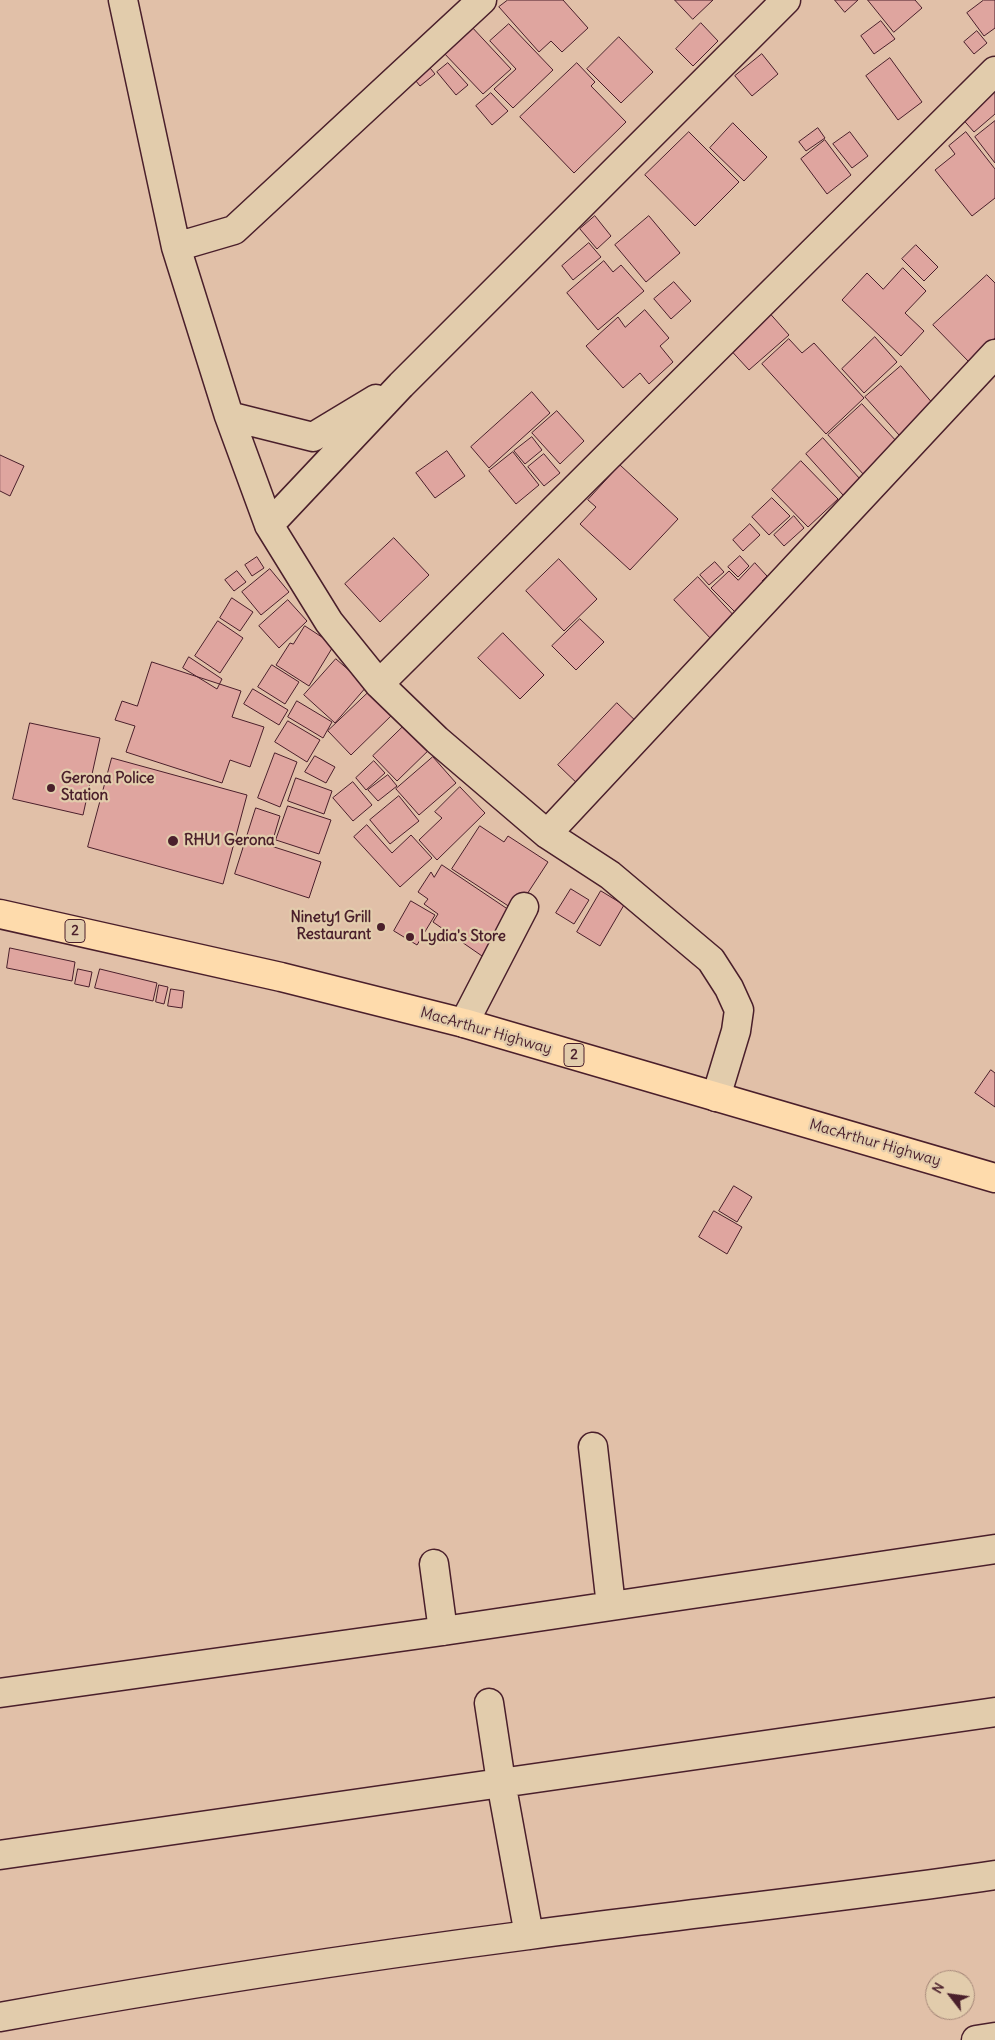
<!DOCTYPE html>
<html>
<head>
<meta charset="utf-8">
<style>
  body { margin:0 }
  #map { position:relative; width:995px; height:2040px; overflow:hidden; background:#e1c0a8; font-family:Delius,sans-serif }
  canvas { display:block }
  .north { position:absolute; left:925px; top:1970px; width:50px; height:50px; box-sizing:border-box; background:#e2ccac; border:1px solid #a58778; border-radius:50%; rotate:300deg; font-size:14px; font-weight:700; line-height:20px; text-align:center; color:#4a1f2b }
  .north::after { content:''; display:block; margin:auto; width:18px; height:22px; background:#4a1f2b; clip-path:polygon(50% 0,100% 100%,50% 72%,0 100%) }
</style>
</head>
<body>
<div id="map">
<canvas width="995" height="2040"></canvas>
<div class="north">N</div>
</div>
<script>
const c = document.querySelector('canvas').getContext('2d');
c.lineJoin = 'round';
function fillPath(path, color) { c.fillStyle = color; c.fill(path, 'evenodd'); }
function strokePath(path, color, width, dash) { c.strokeStyle = color; c.lineWidth = width; c.lineCap = dash ? 'butt' : 'round'; c.setLineDash(dash || []); c.stroke(path); }
function drawText(font, color, halo, rows, align = 'center') {
  c.font = font + ' Delius,sans-serif'; c.lineWidth = 4.5; c.setLineDash([]); c.textBaseline = 'middle'; c.strokeStyle = halo; c.fillStyle = color; for (const [text, x, y, turn = 0] of rows) {
    c.save(); c.translate(x, y); c.rotate((+turn || 0) * Math.PI / 180); c.textAlign = isNaN(turn) ? turn : align; if (halo) c.strokeText(text, 0, 0); c.fillText(text, 0, 0); c.restore();
  }
}
const building = new Path2D(`
  M508,0h55l25,28 -26,24 -11,-11 -12,11 -40,-45z
  M675,0h38l-20,19z
  M835,0h23l-13,12z
  M868,0h47l7,8 -28,24z
  M984,0h11v28l-11,8 -17,-23z
  M881,21l14,18 -21,15 -13,-18z
  M701,23l17,18 -25,25 -17,-17z
  M509,24l44,46 -40,38 -19,-19 22,-20 -26,-28z
  M470,25l41,44 -28,25 -41,-43z
  M977,31l10,12 -13,11 -10,-12z
  M619,37l34,35 -32,31 -34,-34z
  M762,54l16,20 -26,22 -17,-20z
  M890,58l32,44 -24,18 -32,-44z
  M426,63l9,11 -15,12 -9,-11z
  M448,63l20,22 -12,10 -19,-23z
  M577,63l18,19 -4,4 35,36 -52,51 -54,-56z
  M995,87v27l-21,18 -14,-16z
  M491,93l17,18 -16,14 -16,-19z
  M995,121v42l-20,-26z
  M733,123l34,34 -23,24 -34,-33z
  M818,128l7,10 -19,13 -7,-9z
  M689,132l50,50 -44,44 -50,-51z
  M850,132l18,24 -16,12 -19,-24z
  M966,132l29,37v29l-23,18 -37,-46 20,-16 -6,-8z
  M825,140l26,35 -24,19 -26,-35z
  M595,216l16,20 -14,13 -17,-20z
  M649,216l31,37 -34,29 -31,-37z
  M589,243l12,14 -28,23 -11,-14z
  M916,245l22,22 -14,14 -22,-22z
  M604,261l9,11 8,-7 23,26 -46,39 -31,-37z
  M903,268l23,23 -21,22 19,18 -23,25 -59,-56 25,-27 16,16z
  M987,275l8,8v55l-26,24 -36,-37z
  M674,282l17,19 -20,18 -17,-20z
  M766,309l23,26 -40,35 -23,-25z
  M645,310l24,28 -9,8 13,16 -24,22 -9,-11 -17,15 -37,-42 32,-29 7,10z
  M875,337l22,25 -33,31 -22,-24z
  M789,339l13,14 12,-10 50,55 -38,36 -64,-70z
  M901,366l33,39 -35,30 -34,-38z
  M532,392l18,21 -61,55 -18,-21z
  M862,404l36,39 -34,32 -36,-40z
  M557,411l27,30 -24,23 -28,-31z
  M532,437l10,13 -17,14 -11,-13z
  M823,438l37,41 -17,16 -37,-41z
  M447,451l18,25 -30,22 -19,-25z
  M513,452l26,33 -23,19 -27,-33z
  M544,454l16,19 -16,13 -16,-19z
  M0,455l24,11 -14,30 -10,-5z
  M801,461l37,38 -30,28 -36,-37z
  M620,465l58,54 -48,51 -50,-46 16,-17 -8,-7z
  M772,498l18,18 -21,19 -17,-18z
  M794,516l10,12 -20,18 -10,-11z
  M750,524l10,11 -17,16 -10,-11z
  M394,538l35,37 -49,47 -35,-38z
  M740,556l9,10 -11,11 -10,-10z
  M257,557l7,11 -12,8 -7,-11z
  M559,559l38,40 -33,32 -38,-40z
  M715,562l9,10 -15,13 -9,-10z
  M755,563l12,13 -5,5 9,9 -29,29 -31,-31 18,-17 9,9z
  M270,569l19,23 -28,23 -19,-23z
  M237,571l9,11 -12,9 -9,-11z
  M698,577l39,42 -24,22 -39,-41z
  M232,598l21,14 -13,19 -20,-13z
  M288,600l19,21 -28,27 -20,-22z
  M580,619l24,23 -28,28 -24,-24z
  M218,621l25,17 -23,35 -25,-17z
  M305,626l29,19 -25,41 -33,-21 14,-22 3,1z
  M503,633l41,42 -24,24 -42,-41z
  M189,657l33,22 -5,10 -34,-21z
  M336,659l31,27 -32,37 -31,-28z
  M152,662l89,29 -9,26 32,10 -14,40 -20,-7 -8,23 -96,-31 9,-26 -20,-6 7,-19 15,5z
  M272,665l27,17 -14,22 -27,-17z
  M253,689l35,21 -9,15 -35,-21z
  M371,690l23,23 -43,42 -23,-24z
  M297,701l35,21 -9,16 -35,-21z
  M617,703l23,22 -59,62 -23,-22z
  M410,720l24,25 -37,36 -24,-25z
  M288,721l32,19 -13,22 -32,-20z
  M30,723l70,15 -17,77 -70,-16z
  M275,753l22,9 -17,45 -22,-9z
  M315,756l20,11 -9,16 -21,-11z
  M433,757l23,26 -37,32 -23,-26z
  M112,758l135,37 -24,89 -135,-37z
  M374,761l11,12 -19,17 -10,-12z
  M388,775l9,11 -19,15 -10,-11z
  M296,778l36,13 -8,23 -36,-13z
  M353,782l19,23 -19,16 -20,-23z
  M460,787l25,26 -48,47 -18,-20 23,-22 -7,-6z
  M399,796l20,25 -29,23 -20,-24z
  M288,806l43,14 -12,34 -43,-14z
  M256,808l24,8 -9,30 50,16 -12,36 -74,-24z
  M367,825l25,28 19,-18 21,23 -32,29 -46,-50z
  M480,826l24,16 4,-6 40,26 -32,49 -64,-42z
  M442,865l70,47 -30,44 -49,-34 5,-8 -14,-10 4,-5 -10,-7 13,-20 3,5z
  M571,889l18,11 -15,24 -18,-11z
  M601,891l23,14 -24,41 -23,-14z
  M411,901l24,14 -18,30 -23,-14z
  M10,948l65,14 -3,19 -65,-13z
  M78,969l14,3 -3,15 -14,-3z
  M100,969l57,14 -4,18 -58,-13z
  M159,985l9,2 -4,17 -8,-2z
  M171,989l13,2 -2,17 -14,-2z
  M991,1070l4,3v34l-20,-14z
  M734,1186l18,11 -15,25 -18,-11z
  M714,1211l28,16 -15,27 -28,-17z`);
fillPath(building, '#dfa59f');
strokePath(building, '#4a1f2b', 1);
const minor = new Path2D(`
  M123,0l53,247 53,169 40,109 60,97 50,62 58,56 110,94 63,41 101,85 18,28 10,22 -3,21 -20,66
  M176,247l58,-17 248,-230
  M229,416l84,21 63,-38
  M269,525l132,-140 385,-385
  M379,684l616,-613
  M547,834l448,-480
  M464,1023l60,-116
  M593,1447l18,159
  M434,1564l9,67
  M0,1693l443,-62 552,-82
  M489,1703l12,79 28,153
  M0,1855l995,-143
  M0,2017c176,-32 352,-59 529,-82 155,-21 311,-37 466,-60
  M976,2040l19,-3`);
const highway = new Path2D(`
  M0,914l281,63 183,46 531,155`);
strokePath(minor, '#4a1f2b', 31);
strokePath(highway, '#4a1f2b', 31);
strokePath(minor, '#e2ccac', 28);
strokePath(highway, '#fedbac', 28);
for (const [x, y, r, color] of [
  [51,788,5,"#4a1f2b"],
  [173,841,6,"#4a1f2b"],
  [381,927,5,"#4a1f2b"],
  [410,937,5,"#4a1f2b"]
]) { const dot = new Path2D(); dot.arc(x, y, r, 0, 2 * Math.PI); c.fillStyle = color; c.fill(dot); strokePath(dot, '#e2ccac', 2); }
for (const [x, y, w] of [
  [75,931,20],
  [574,1055,20]
]) { const box = new Path2D(); box.roundRect(x - w / 2, y - 11.5, w, 23, 4); c.fillStyle = '#e2ccac'; c.fill(box); strokePath(box, '#4a1f2b', 1); }
drawText('bold 14px', '#4a1f2b', null, [
  ["2",75,931],
  ["2",574,1055]
]);
drawText('bold 15px', '#4a1f2b', '#e2ccac', [
  ["Gerona Police",61,779],
  ["Station",61,796],
  ["RHU1 Gerona",184,841],
  ["Ninety1 Grill",371,918,"right"],
  ["Restaurant",371,935,"right"],
  ["Lydia's Store",420,937]
], 'left');
drawText('15px', '#4a1f2b', '#e2ccac', [
  ["MacArthur Highway",486,1031,16],
  ["MacArthur Highway",875,1143,16]
]);
</script>
</body>
</html>
